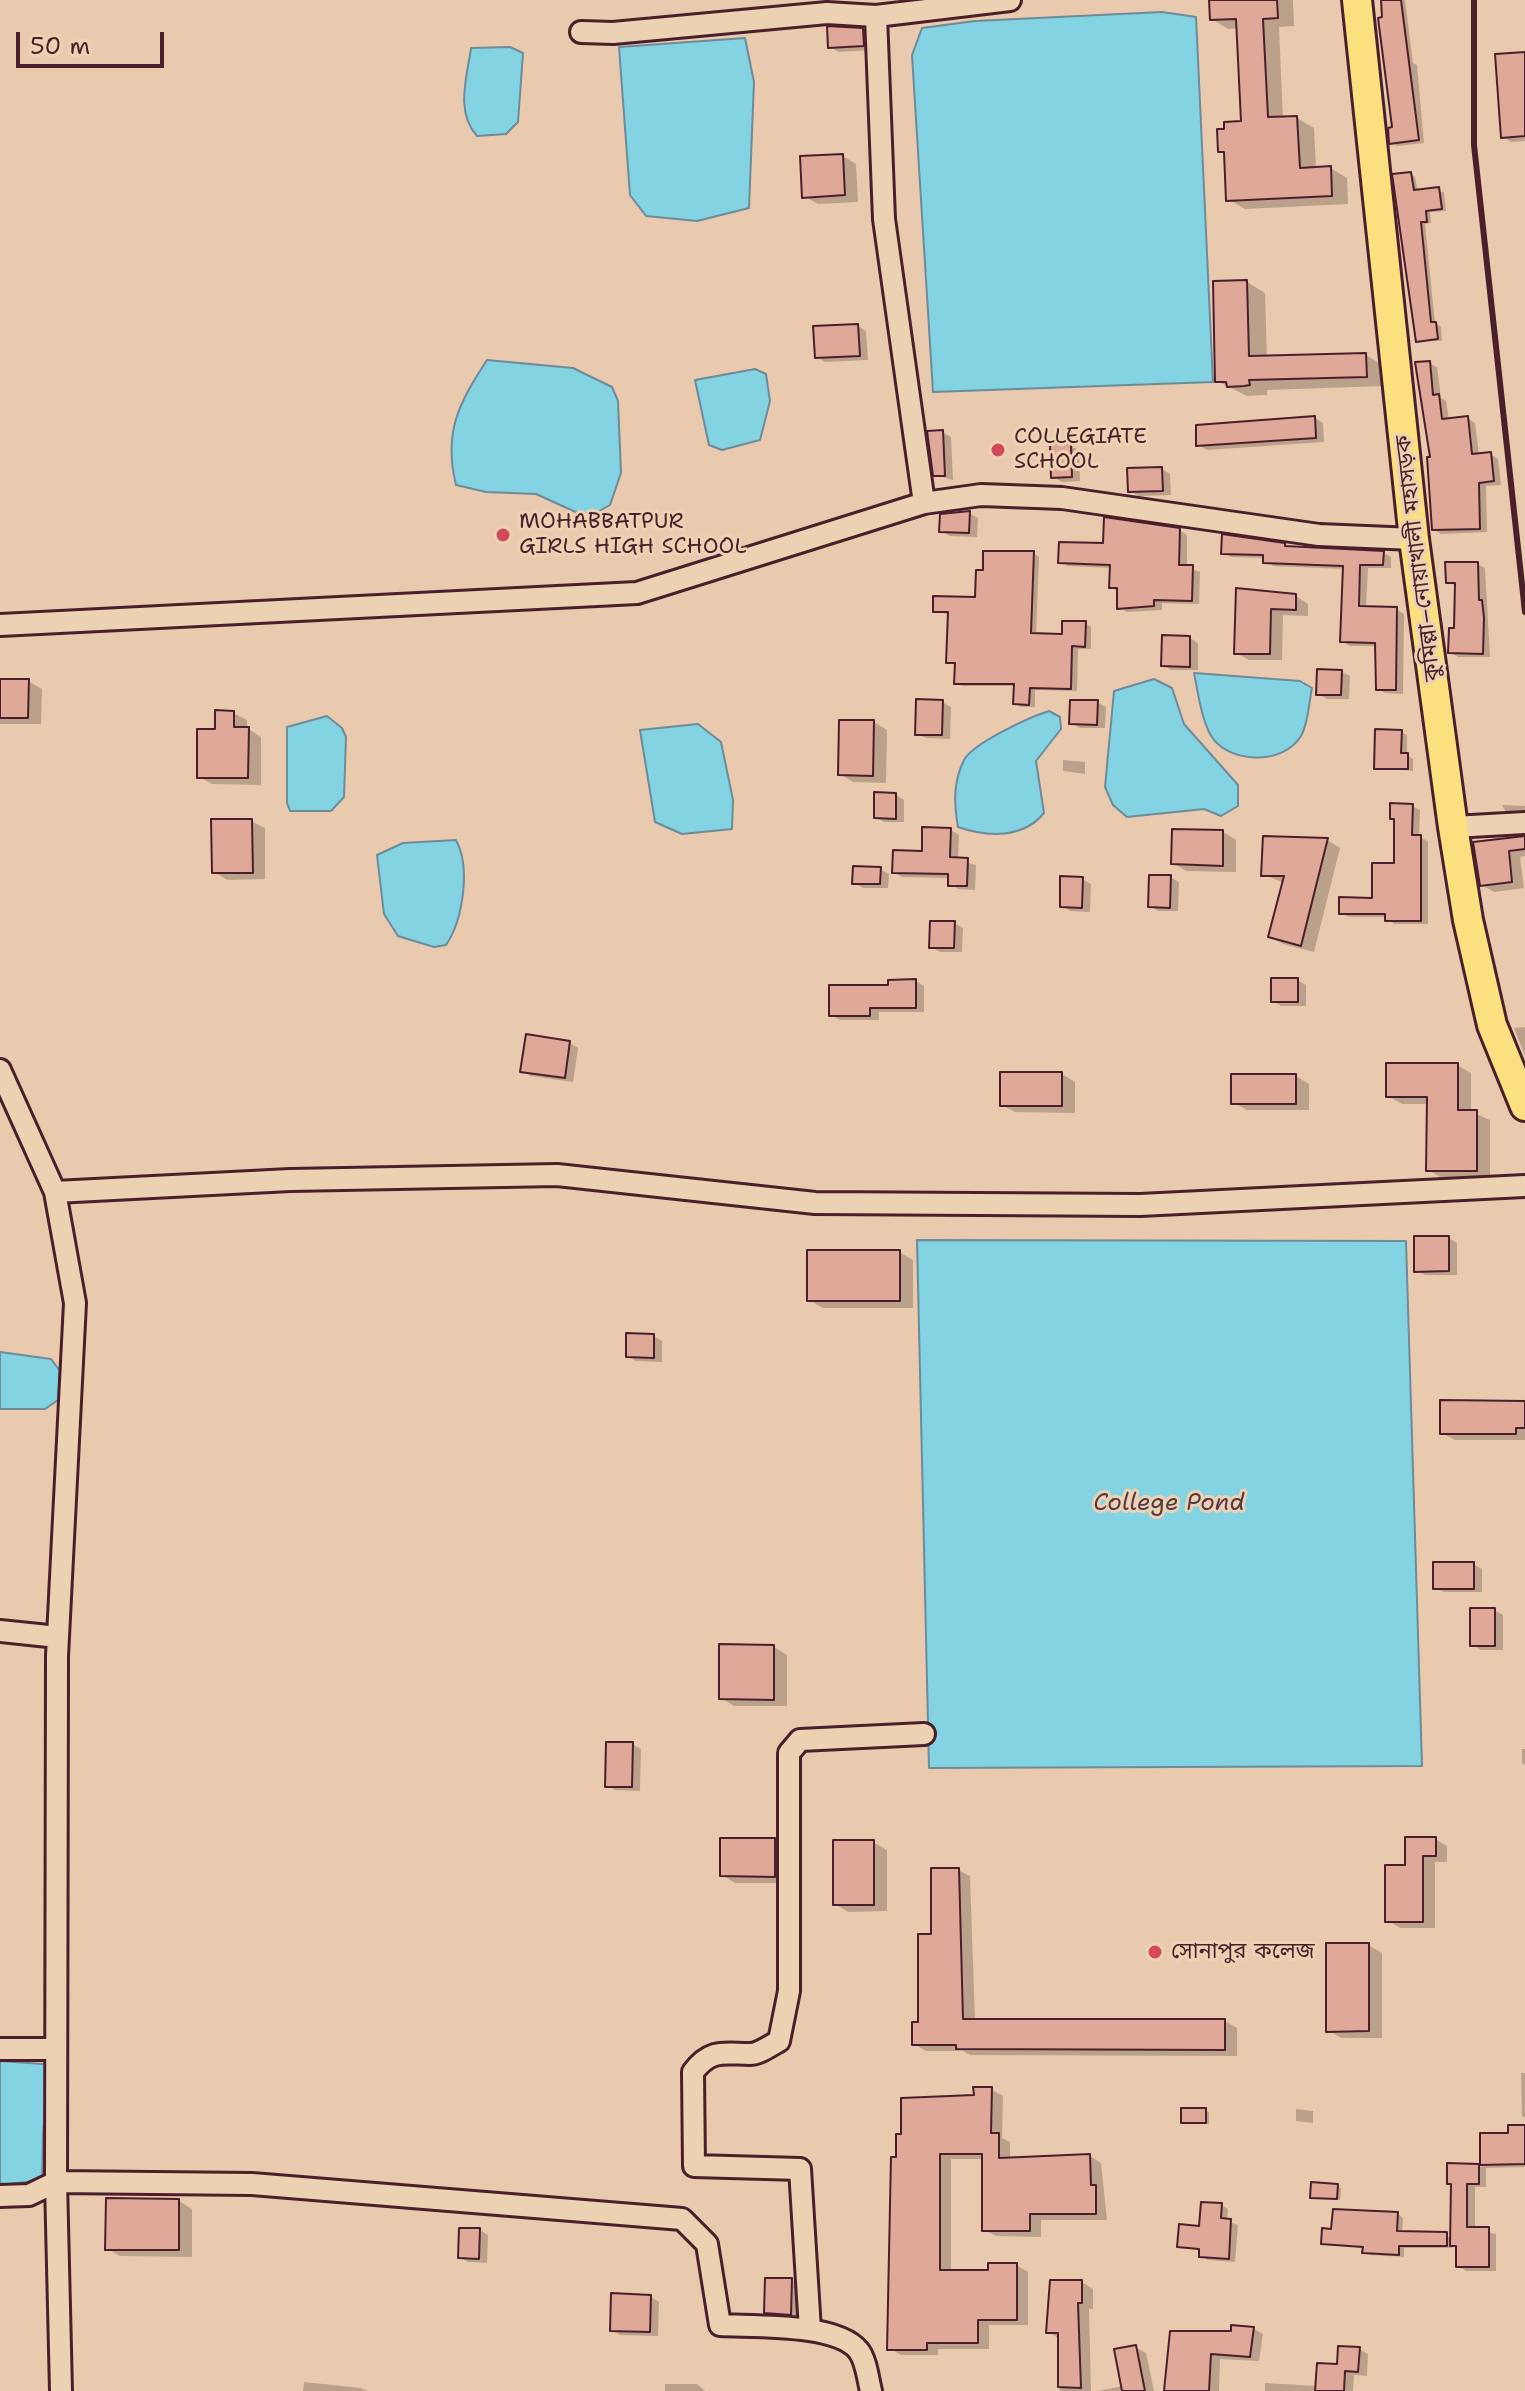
<!DOCTYPE html>
<html>
<head>
<meta charset="utf-8">
<style>
  body { margin:0 }
  #map { position:relative; width:1525px; height:2391px; overflow:hidden; background:#eacaae; font-family:"Shantell Sans",sans-serif }
  canvas { display:block }
  .scale { position:absolute; left:16px; top:32px; width:148px; height:36px; box-sizing:border-box; border:4px solid #4a1f2b; border-top:0; padding-left:10px; font-size:24px; line-height:28px; white-space:nowrap; color:#4a1f2b; -webkit-text-stroke:6px #ecd2b3; paint-order:stroke }
</style>
</head>
<body>
<div id="map">
<canvas width="1525" height="2391"></canvas>
<div class="scale">50 m</div>
</div>
<script>
const c = document.querySelector('canvas').getContext('2d');
c.lineJoin = 'round';
function fillPath(path, color) { c.fillStyle = color; c.fill(path, 'evenodd'); }
function strokePath(path, color, width, dash) { c.strokeStyle = color; c.lineWidth = width; c.lineCap = dash ? 'butt' : 'round'; c.setLineDash(dash || []); c.stroke(path); }
function drawText(font, color, halo, rows, align = 'center') {
  c.font = font + ' "Shantell Sans","Noto Sans Bengali",sans-serif'; c.lineWidth = 6; c.setLineDash([]); c.textBaseline = 'middle'; c.strokeStyle = halo; c.fillStyle = color; for (const [text, x, y, turn = 0] of rows) {
    c.save(); c.translate(x, y); c.rotate((+turn || 0) * Math.PI / 180); c.textAlign = isNaN(turn) ? turn : align; if (halo) c.strokeText(text, 0, 0); c.fillText(text, 0, 0); c.restore();
  }
}
const water = new Path2D(`
  M1162,12l34,5 17,365 -280,10 -21,-337 10,-27 53,-7z
  M745,38l9,44 -5,126 -52,13 -51,-5 -16,-21 -11,-148z
  M510,47l13,6 -5,69 -12,12 -29,2c-22,-24 -10,-59 -6,-88z
  M487,360l86,8 39,19 6,14 3,72 -11,32 -14,8 -16,1 -44,-20 -50,-2 -30,-7c-13,-53 3,-82 31,-125z
  M755,369l11,5 4,27 -10,39 -38,10 -13,-5 -14,-65z
  M1194,673l106,8 12,7c-3,14 -4,37 -11,48 -18,30 -75,28 -91,-2 -9,-17 -12,-42 -16,-61z
  M1154,679l18,9 12,36 54,61v21l-17,10 -17,-7 -77,8 -14,-12 -8,-18 9,-96z
  M1049,711l11,6 1,12 -25,32 8,52c-21,26 -57,24 -86,14 -4,-23 -5,-45 6,-67 9,-17 66,-43 85,-49z
  M327,716l15,12 4,9 -2,60 -13,14h-41l-3,-8v-76z
  M698,724l23,18 12,58 -1,29 -50,5 -27,-12 -15,-92z
  M456,840c15,27 7,80 -10,105l-12,2 -36,-11 -14,-22 -7,-59 26,-12z
  M917,1240l489,1 16,525 -493,2z
  M0,1352l51,7 9,12 -2,29 -13,9h-45z
  M0,2061l43,3 9,6 -9,61 -1,49 -42,5z`);
fillPath(water, '#84d3e2');
strokePath(water, '#6d8b99', 2);
fillPath(new Path2D(`
  M1211,0h82l1,26 -15,1 4,92 14,-1 17,10 2,41 14,-1 17,10 1,26 -103,5 -17,-10 -2,-44 -6,-4 23,-28 -5,-95 -10,1 -16,-10z
  M1383,0h22l8,63 4,2 7,78 -27,3 -6,-3 4,-14z
  M863,30l9,5v15l-33,2 -9,-5z
  M1525,54v87l-14,1 -8,-5z
  M843,156l13,8 2,38 -40,2 -14,-8z
  M1411,174l4,3 3,15h26l2,19 -16,1 1,11 -6,1 10,99 6,4 1,14 -24,-1 -2,-20 -4,-2 -17,-142z
  M1247,282l18,11 2,65 99,-3 18,11 1,20 -118,4v5l-20,1 -30,-15z
  M858,326l8,5 2,29 -43,2 -8,-5z
  M1429,363l8,4 4,31 5,3 3,19 18,-2 8,5 4,32 11,-1 8,5 3,26 -15,1 1,46 -46,2 -8,-5z
  M1315,418l8,5 1,19 -117,8 -9,-5z
  M942,432l9,5 2,43 -18,-5z
  M1070,446l9,4 1,31 -18,1 -9,-5z
  M1162,469l8,5 1,21 -32,1 -9,-5z
  M969,513l9,5 -1,19 -27,-1 -9,-5z
  M1179,530l8,5v32l13,5 -1,32 -37,-1v7l-35,2 -8,-5v-15l-8,-5 1,-19 -44,-2 -8,-4 45,-17z
  M1284,545l99,8 8,4v11h-23l-2,40 30,1 8,5 -1,80 -18,-1 -7,-4 -1,-43h-27l-8,-5 3,-72 -72,-3 -8,-8 -34,-1 -8,-5z
  M1033,553l6,4 -3,79h28l21,-13 6,4v22h-13l-1,42 -42,-1v17h-14l-6,-4v-17h-53l-6,-3 1,-18 -8,-3 1,-47 -15,-4 42,-12z
  M1477,564l8,4 5,89h-32l-8,-5 6,-22 1,-43 -9,-6z
  M1238,590l58,6 12,8v12l-25,-1 -1,45h-33l-13,-7z
  M1190,638l8,5v27h-27l-8,-5z
  M1342,672l8,4 -1,23h-22l-9,-5z
  M0,681h28l14,8 -1,35h-41z
  M942,702l9,5 -1,32 -24,-1 -9,-4z
  M1097,702l9,5 -1,21h-25l-9,-5z
  M233,713l14,7v8l14,9v48l-49,-1 -13,-7 18,-46z
  M874,722l13,8 -1,53 -33,-1 -13,-8z
  M1401,732l6,3v20l6,4v12l-37,-4z
  M1063,760l22,2v12l-22,-3z
  M896,795l8,5v22h-20l-8,-5z
  M1502,805l23,1v5l-19,1z
  M1412,806l8,4 -1,27 9,4v83h-34l-7,-7h-38l-8,-4 33,-13 22,-35z
  M251,821l14,7v51l-38,1 -13,-8z
  M951,830l8,5 -1,25 18,5 -1,25 -17,-1 -8,-5v-6l-48,-1 -8,-5z
  M1223,832l13,8v32l-50,-1 -13,-8z
  M1525,835v21l-5,1 4,31 -30,4 -12,-7 -7,-41z
  M1327,840l13,8 -26,104 -31,-8 -13,-8 14,-53 -21,-9z
  M880,869l9,5 -1,14h-25l-9,-5z
  M1170,877l9,5 -1,29h-20l-8,-5z
  M1082,879l9,5 -1,28 -20,-1 -8,-5z
  M954,923l9,5 -1,24h-22l-9,-5z
  M1297,980l9,5v21h-25l-8,-5z
  M916,981l8,5v26h-45v8h-39l-9,-5 59,-28z
  M1524,1027l1,1v28l-11,-28z
  M570,1043l8,5 -5,34 -42,-6 -8,-5z
  M1457,1065l14,8v39l19,8v57l-48,1 -14,-8 1,-66h-27l-14,-8z
  M1062,1074l13,8v31l-60,-1 -13,-7z
  M1296,1076l13,8v26h-62l-14,-8z
  M1449,1238l8,5v32h-32l-9,-5z
  M899,1252l14,8v48h-90l-14,-8z
  M654,1336l8,5v21l-26,-1 -8,-5z
  M1525,1402v38h-70l-13,-7z
  M1473,1564l9,5v23h-38l-9,-4z
  M1494,1610l9,5v35h-22l-9,-5z
  M774,1647l13,8v51h-53l-13,-8z
  M632,1744l9,5 -1,42 -25,-1 -8,-4z
  M1522,1749h3v16l-3,-2z
  M1435,1839l12,7v16h-12v66h-35l-13,-8 20,-53z
  M775,1840l13,8v35h-53l-13,-8z
  M873,1842l14,8v61l-39,1 -13,-8z
  M958,1870l12,6 5,145h250l12,7v28l-267,-1 -7,-4h-37l-12,-7 19,-108z
  M1368,1945l14,8v85h-41l-13,-8z
  M1521,2073h4v45l-3,-2z
  M991,2089l12,7 -1,42 8,4v17l80,-3 11,7 6,57h-66v17l-45,-1 -12,-6v-71h-33v113h39l26,-7 12,7v53h-39v24h-51v6h-37l-12,-7 9,-189 78,-62z
  M1296,2109l17,2v12l-17,-2z
  M1205,2110l4,2v12l-26,-2z
  M1525,2127v40l-39,1v19h-11v42l21,5v37h-30l-8,-5v-18l-6,-3v3h-48v9l-34,-2 -5,-7 -42,-5 10,-12 65,-17 5,4 -1,15 50,4 1,-52 26,-19 3,1v-32h28z
  M1337,2186l4,2 -1,12 -27,-3z
  M179,2201l13,8v48l-72,-1 -13,-7z
  M1221,2205l7,4 -1,12 11,4 -3,37 -27,-2 -7,-4v-5l-22,-5z
  M480,2230l8,5 -1,28 -19,-1 -8,-5z
  M791,2280l9,5 -1,34 -24,-2 -9,-5z
  M1082,2282l11,7v20h-4l2,82h-31v-52l-12,-7z
  M651,2297l8,5 -1,34 -38,-1 -8,-5z
  M1233,2327l21,2 9,5 -4,27 -39,-2 -1,32h-52l66,-58z
  M1135,2347l11,6 8,38h-56l25,-5z
  M1359,2349l9,5 -1,22 -13,-1 -1,16h-88v-8l52,3z
  M304,2382l57,6 6,3h-64z
  M665,2384h32l8,7h-40z`), '#0003');
const building = new Path2D(`
  M1209,0h68l1,18 -15,1 5,98 29,-1 3,52 31,-2 1,30 -106,5 -2,-49h-6l-1,-23h7v-7l17,-1 -5,-102 -26,1z
  M1381,0h20l18,140 -30,4 -1,-16 4,-1 -14,-109 4,-1z
  M827,26l36,2 1,18 -36,2z
  M1525,52v84l-24,2 -6,-84z
  M843,154l2,41 -43,3 -2,-42z
  M1411,172l3,18 25,-3 3,22 -16,2 1,11h-6l10,100h5l2,17 -22,3 -24,-168z
  M1247,280l2,76 117,-3 1,24 -118,3 1,5 -6,1 -17,1 -1,-5h-11l-2,-101z
  M858,324l2,32 -45,2 -2,-32z
  M1430,361l3,34 6,-1 3,25 26,-3 4,38 19,-2 3,29 -15,2 1,46 -48,1 -5,-73h3l-15,-95z
  M1315,416l1,22 -120,8v-21z
  M943,430l2,46h-12l-6,-45z
  M1071,443l1,34 -21,1 -1,-34z
  M1162,467l1,24 -35,1 -1,-24z
  M970,511l-1,22 -30,-1 1,-18z
  M1104,517l76,11 -1,37h14l-1,36 -38,-1v6l-37,3v-21h-8l1,-23 -52,-2 1,-21 44,1z
  M1222,534l63,9v3l99,5 -1,14h-23l-1,41 38,1 -1,83h-20l-1,-47 -35,-1 3,-76 -80,-3v-8l-42,-1z
  M983,551h51l-3,82 31,1v-13h24l-1,26 -13,-1 -1,43 -41,-1 -1,17 -16,-1 1,-20h-60l1,-21h-9l2,-51h-15v-16l42,1 1,-27h7z
  M1445,562h33l1,38h3l2,18 -1,36 -35,-1 1,-25h5l1,-45h-9z
  M1236,588l60,6v16l-25,-1 -1,45h-36z
  M1162,635l28,1v31l-29,-1z
  M1317,669l25,1 -1,25h-25z
  M0,679h29l-1,39h-28z
  M916,699l27,1 -1,35h-27z
  M1070,700h28l-1,25 -28,-1z
  M215,710l19,1v16h15l-1,51h-51v-49h18z
  M839,720h35l-1,56 -35,-1z
  M1375,729l27,1 -1,23h7v16h-34z
  M874,792l22,1v26l-22,-1z
  M1390,803l23,1 -1,31h9v86h-36v-7h-46v-17l33,1v-35h22v-44h-4z
  M211,819h41l1,54h-41z
  M922,827l29,1 -1,29 18,1 -1,28h-19v-12l-56,-1 1,-23 29,1z
  M1172,829l51,1v36l-52,-2z
  M1263,836l65,2 -27,108 -33,-9 16,-61h-23z
  M1525,836v13l-16,2 3,31 -32,4 -7,-44z
  M853,866l28,1 -1,17h-28z
  M1149,875h22l-1,33 -22,-1z
  M1060,876l23,1 -1,31 -22,-1z
  M930,921h25l-1,27h-25z
  M1271,978h27v24h-27z
  M916,979v29h-46v8h-41v-31h59v-5z
  M526,1034l44,7 -5,37 -45,-6z
  M1386,1063h72v47h19v61h-51l1,-74h-41z
  M1000,1072h62v34h-62z
  M1231,1074h65v30h-65z
  M1414,1236h35v35l-35,1z
  M807,1250h93v51h-93z
  M626,1333l28,1v24l-28,-1z
  M1440,1400l85,1v27h-9v6h-76z
  M1433,1562h41v27h-41z
  M1470,1608h25v38h-25z
  M719,1644l55,1v55l-55,-1z
  M606,1742h27l-1,45h-27z
  M1405,1837h31v19h-13v66h-38v-57h20z
  M720,1838h55v39l-55,-1z
  M833,1840h41v65h-41z
  M931,1868h28l4,151h262v31l-269,-1v-4h-44v-23h6v-88h13z
  M1326,1943h43v88l-43,1z
  M973,2087h19l-1,46h8v25l91,-4 1,31h5v29h-66v17h-48v-77h-42v116h48v-7h29v57h-39v23h-51v7h-40l4,-193h5v-23h5v-36l73,-3z
  M1181,2108h25v15h-25z
  M1508,2125h17v39l-45,1v-32h28z
  M1447,2163l32,1v20h-12v43h22v40h-33v-21h-6l1,-62h-4z
  M1311,2182l27,2 -1,15 -27,-1z
  M106,2198l73,1v51h-74z
  M1201,2202l21,1 -1,15 10,1 -2,40 -30,-2v-8l-22,-2 2,-23 20,2z
  M1333,2209l65,3 -1,19 50,1v14h-48v9l-37,-2 1,-6 -42,-3 1,-16 9,1z
  M459,2228h21l-1,31 -21,-1z
  M765,2278h27l-1,37 -27,-2z
  M1050,2280h32v23h-4l3,85 -23,-1v-54h-12z
  M611,2293l40,2 -1,37 -40,-1z
  M1231,2325l23,2 -4,30 -39,-3 -2,37h-45l6,-60h61z
  M1136,2345l9,46h-23l-8,-42z
  M1338,2346l22,1 -2,25 -13,-1 -1,20h-29l2,-28 20,1z`);
fillPath(building, '#e0a898');
strokePath(building, '#4a1f2b', 2);
const minor = new Path2D(`
  M876,16l8,203 40,284
  M581,32l32,1 214,-20 49,3 134,-16
  M0,625l637,-32 287,-90 57,-8 81,3 257,37 95,4
  M1453,827l72,-4
  M0,1070l55,122 20,111 -18,353 -1,526 5,209
  M55,1192l235,-12 267,-5 258,28 325,2 385,-19
  M0,1631l58,6
  M0,2049h56
  M0,2196l29,-1 27,-13 196,2 430,35 25,25 13,81c34,2 116,-2 138,25 8,9 10,29 13,41
  M810,2330l-10,-161 -106,-3 -1,-94c18,-24 32,-18 57,-18 9,0 21,-9 29,-13l10,-50v-238l11,-13 124,-6`);
const highway = new Path2D(`
  M1357,0l57,539 39,288 15,93 24,105 33,81`);
strokePath(minor, '#4a1f2b', 26);
strokePath(highway, '#4a1f2b', 34);
strokePath(minor, '#ecd2b3', 20);
strokePath(highway, '#fce080', 28);
strokePath(new Path2D(`
  M1474,0v145l51,467`), '#4a1f2b', 6);
for (const [x, y, r, color] of [
  [998,450,8,"#d1495b"],
  [503,535,8,"#d1495b"],
  [1155,1952,8,"#d1495b"]
]) { const dot = new Path2D(); dot.arc(x, y, r, 0, 2 * Math.PI); c.fillStyle = color; c.fill(dot); strokePath(dot, '#ecd2b3', 3); }
drawText('22px', '#4a1f2b', '#ecd2b3', [
  ["COLLEGIATE",1014,437],
  ["SCHOOL",1014,462],
  ["MOHABBATPUR",519,522],
  ["GIRLS HIGH SCHOOL",519,547],
  ["সোনাপুর কলেজ",1171,1952]
], 'left');
drawText('22px', '#4a1f2b', '#ecd2b3', [
  ["কুমিল্লা–নোয়াখালী মহাসড়ক",1419,558,-97]
]);
drawText('italic 24px', '#533a46', '#ecd2b3', [
  ["College Pond",1169,1504]
]);
</script>
</body>
</html>
